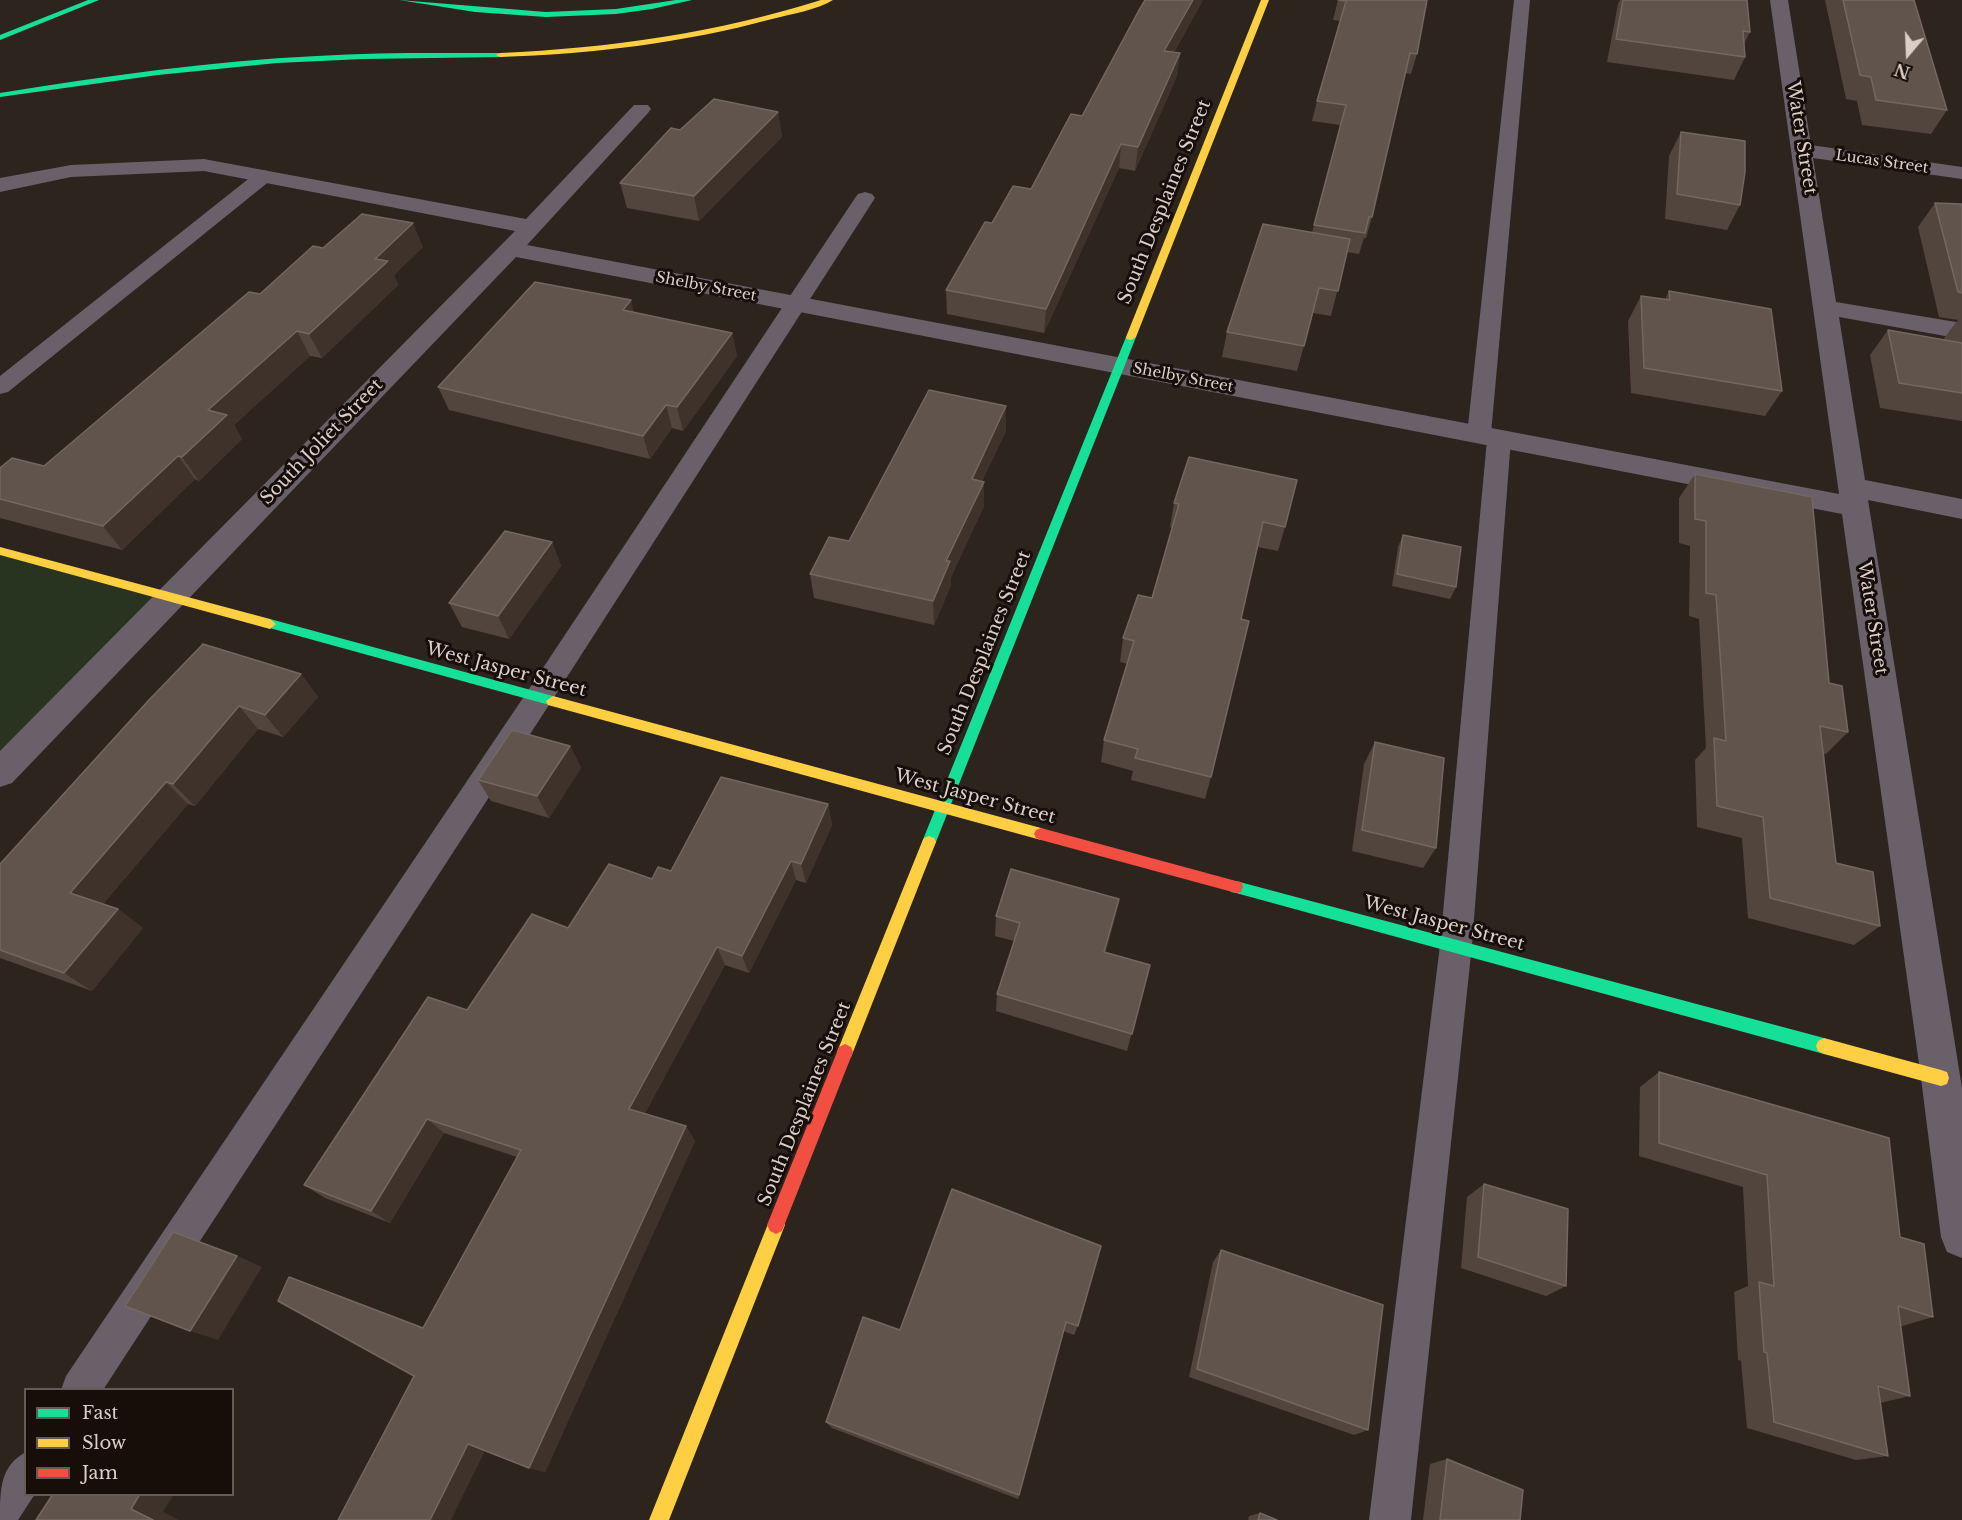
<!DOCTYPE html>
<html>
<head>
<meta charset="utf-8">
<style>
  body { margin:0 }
  #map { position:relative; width:1962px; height:1520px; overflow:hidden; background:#2e241e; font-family:"Libre Baskerville",serif }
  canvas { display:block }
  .legend { position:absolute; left:24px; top:1388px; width:210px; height:108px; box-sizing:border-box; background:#170e09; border:2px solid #655b55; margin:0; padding:8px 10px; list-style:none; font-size:18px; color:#dbcec7 }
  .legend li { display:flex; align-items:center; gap:12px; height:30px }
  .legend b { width:30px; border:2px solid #655b55 }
  .north { position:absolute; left:1878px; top:24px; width:60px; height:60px; -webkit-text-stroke:4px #170e09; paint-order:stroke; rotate:199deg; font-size:16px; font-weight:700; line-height:24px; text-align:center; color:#dbcec7 }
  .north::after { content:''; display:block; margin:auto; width:21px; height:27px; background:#dbcec7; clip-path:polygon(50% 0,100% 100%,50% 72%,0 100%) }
</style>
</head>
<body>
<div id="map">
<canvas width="1962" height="1520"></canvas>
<ul class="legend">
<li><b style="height:8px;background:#16e098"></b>Fast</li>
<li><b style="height:8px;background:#ffcf43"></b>Slow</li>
<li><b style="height:8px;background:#f24e42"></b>Jam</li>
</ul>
<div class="north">N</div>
</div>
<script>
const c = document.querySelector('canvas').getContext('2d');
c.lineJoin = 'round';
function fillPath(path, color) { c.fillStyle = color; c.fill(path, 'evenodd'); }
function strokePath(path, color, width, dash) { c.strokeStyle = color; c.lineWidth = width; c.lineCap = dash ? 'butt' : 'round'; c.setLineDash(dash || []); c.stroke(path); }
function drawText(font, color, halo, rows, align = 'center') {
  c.font = font + ' "Libre Baskerville",serif'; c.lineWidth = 6; c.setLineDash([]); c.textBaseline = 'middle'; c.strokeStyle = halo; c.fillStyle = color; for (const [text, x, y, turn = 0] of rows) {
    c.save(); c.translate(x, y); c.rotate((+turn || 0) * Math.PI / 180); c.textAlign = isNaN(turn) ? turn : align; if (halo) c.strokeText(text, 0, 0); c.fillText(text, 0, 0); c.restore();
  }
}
fillPath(new Path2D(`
  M0,555l163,45 -163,166z`), '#283420');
fillPath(new Path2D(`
  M1514,0h16l-39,434 8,-3 8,3 4,5 -39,506 -61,575h-42l71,-575 47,-505 -8,3 -8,-3 -4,-5z
  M264,170l7,2 2,4 -2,4 -263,212 -8,2v-18l257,-204z
  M865,192l7,2 3,4 -326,507 -446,685h-42l5,-14 463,-687 326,-491 3,-4z
  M26,1452v42h9l-17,26h-18c0,-31 0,-54 26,-68z`), '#69606a');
fillPath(new Path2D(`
  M1770,0h18l23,145 151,22v12l-149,-21 23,144 126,21v16l-123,-22 26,163 97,19v20l-94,-19 94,588v170l-15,-6 -6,-15 -20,-159 -79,-564 -1326,-257 -504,526 -12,4v-36l515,-520 -311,-60 -133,6 -71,15v-14l71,-13 133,-6 322,60 108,-114h14l3,4 -3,4 -121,132 1312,249z`), '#69606a');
fillPath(new Path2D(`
  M88,0h11l-99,40v-5z
  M399,0l147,12 70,-3 60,-9h16l-40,9 -36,5 -70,3 -71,-5z
  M500,53l4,2 -1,2 -140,2 -86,4 -119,12 -158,22v-4c105,-17 211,-32 317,-37 61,-4 122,-3 183,-3z
  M1131,334l5,3 -200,505 -2,4 -5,2 -5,-2 -2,-4 204,-505z
  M270,619l283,77 7,5 -7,5 -287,-79 -2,-3z
  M1236,881l588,157 6,3 2,5 -2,5 -6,3 -588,-161 -5,-1 -2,-5 2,-5z`), '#16e098');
fillPath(new Path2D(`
  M821,0h12c-16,10 -42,14 -61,19 -89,24 -180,35 -272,38l-4,-2 4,-2c110,-5 216,-20 321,-53z
  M1261,0h8l-133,337 -5,3 -4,-1 -1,-2z
  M0,547l270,72 6,5 -6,5 -270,-74z
  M553,696l488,132 5,2 2,4 -2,4 -5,2 -493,-135 -2,-4z
  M929,836l5,2 2,4 -83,210 -2,5 -6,3 -6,-3 -2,-5 85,-210 2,-4z
  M1824,1038l117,32 6,2 2,6 -2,6 -6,2 -117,-32 -6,-3 -2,-5 2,-5z
  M776,1216l6,3 3,6 -116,295h-20l121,-301z`), '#ffcf43');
fillPath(new Path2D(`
  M1041,828l195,53 5,1 2,5 -2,5 -5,1 -195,-53 -5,-2 -2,-4 2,-4z
  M845,1044l6,3 2,5 -71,179 -6,3 -6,-3 -3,-6 70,-173 2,-5z`), '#f24e42');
fillPath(new Path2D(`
  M1145,0h58l-29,52 6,1 -3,23 -42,95 -16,-3 -75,165 -97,-19 -1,-24 46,-67 39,-34 51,-73z
  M1338,0h89l-10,54 -6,20 -6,-1 -33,144 -6,21h-2l-5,16 -12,-2 -16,64 -18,-3 -16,58 -75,-14 5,-25 85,-99 28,-108 -28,-4 5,-20 23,-80 -7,-1z
  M1620,0h127l3,32 -6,12 1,13 -11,23 -127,-18 11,-58z
  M1825,0h89l33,110 -16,24 -69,-9 -5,-24 -11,-2z
  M778,112l4,25 -83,84 -72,-13 -7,-25 60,-53z
  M1681,132l59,73 -13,25 -62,-11 4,-63z
  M1935,203l27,1v217l-82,-13 -10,-53 18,-25 57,10 -1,-2 14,-18 -19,-3 -21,-90z
  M423,247l-29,28 4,10 -76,73 -12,-2 -76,69 8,14 -43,42 -4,-2 -73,71 -122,-32v-50l44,-2 216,-172 63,-46z
  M1669,291l113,100 -17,25 -134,-23 -3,-72 13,-25 24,4z
  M634,312l98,21 5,23 -54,75 -11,-3 -22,31 -201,-49 -11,-23z
  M1006,431l-24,50 2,25 -33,71v8l-17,40 -120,-27 -4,-24 39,-33z
  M1695,474l134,209 19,49 -22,22h-2l12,109 44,63 -26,19 -106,-27 -6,-80 -45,-11 -2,-67 11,-12 -7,-129 -10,-3 1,-70 -11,-3v-45z
  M1174,503l111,24 -7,24 -20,-4 -17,72 -30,158 -6,22 -74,-19 2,-9 -32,-9 3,-22 24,-76 -8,-2 3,-24 29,-40 20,-70 -2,-1z
  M1403,535l53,52 -6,12 -58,-13 6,-39z
  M552,542l9,24 -52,73 -47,-12 -13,-24z
  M301,674l17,23 -35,40 -25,-8 -63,77 -7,-2 -85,100 15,5 25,19 -51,63 -92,-33v-94l148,-163z
  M1375,742l61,106 -13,20 -71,-17 12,-87z
  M570,746l11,22 -32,50 -58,-17 -13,-21z
  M828,804l4,21 -26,58 -10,-3 -47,93 -24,-8 -80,148 41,13 9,15 -150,331 -16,-4 -115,-92 9,-48 94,-171 -73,-24 -54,90 -65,-25 -21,-13 163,-175 101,-82 84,-49 19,-8z
  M1119,899l-4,19 -9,34 44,13 -23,86 -131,-40 1,-17 17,-53 -19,-5 1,-20z
  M1659,1072l241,165 33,80 -31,9h-1l9,70 -30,7 8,53 -32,4 -109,-32 -6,-67 -3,-1 -4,-68 14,-6 -5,-99 -104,-31 1,-69z
  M1484,1184l82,102 -20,10 -85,-28 6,-71z
  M952,1189l126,137 -4,9 -11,-4 -45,168 -186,-71 -6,-6 74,-92z
  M1221,1250l147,180 -14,5 -165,-58 24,-115z
  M1447,1459l73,61h-97l7,-56z
  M1260,1513l17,7h-29l1,-4z`), '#52453d');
fillPath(new Path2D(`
  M1193,0h10l-42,74 3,-23z
  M1180,53l-3,23 -42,95 3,-24z
  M778,112l4,25 -83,84 -5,-25z
  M1121,144l-2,24 -75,165 2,-24z
  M413,223l10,24 -29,28 4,10 -76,73 -13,-24 66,-75z
  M631,300l6,24 -14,-14z
  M297,331l13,25 -76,69 8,14 -43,42 -17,-24 26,-47z
  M732,333l5,23 -54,75 -6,-24z
  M666,405l6,23 -22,31 -7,-23z
  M1006,406v25l-34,72v-24z
  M178,456l17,23 -73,71 -19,-24z
  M984,482v24l-33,71v8l-17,40 -1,-24 13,-40z
  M552,542l9,24 -52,73 -11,-23z
  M301,674l17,23 -35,40 -18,-22z
  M239,706l19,23 -63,77 -22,-22z
  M570,746l11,22 -32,50 -12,-22z
  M166,782l22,22 -92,108 -26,-19z
  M828,804l4,21 -26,58 -5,-19z
  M791,861l5,19 -47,93 -7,-17z
  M1119,899l-4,19 -14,52 3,-18z
  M118,909l25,19 -51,63 -28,-18z
  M717,947l8,18 -85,158 -11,-14z
  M427,1119l17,14 -54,90 -19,-12z
  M686,1126l9,15 -150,331 -16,-4z
  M237,1256l25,11 -44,73 -28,-9z
  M468,1444l18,5 -35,71h-21z
  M140,1494h34l-11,18 16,8h-26l-22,-11z`), '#3e322b');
const building = new Path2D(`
  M1145,0h48l-29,51 16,2 -42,94 -17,-3 -75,165 -100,-19 39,-68 7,1 21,-37 18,3 40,-75 11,2 56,-104z
  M1338,0h89l-10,54 -7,-1 -38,164h-3l-4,16 -51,-8 32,-120 -29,-4 29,-100z
  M1623,0h124l3,32 -7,-1 2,26 -129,-18z
  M1843,0h71l33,110 -71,-10 -5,-23 -11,-2z
  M714,99l64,13 -84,84 -74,-13 51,-55 9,2z
  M1681,132l64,9v31l-5,33 -63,-11z
  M1935,203l27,1v89l-4,-1z
  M362,214l51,9 -38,36 13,2 -79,73 -12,-3 -89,79 19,5 -45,42 -4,-1 -75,70 -103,-27v-31l12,-10 32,8 205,-174 11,2 53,-48 10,2z
  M1263,224l87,15 -12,52 -19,-3 -15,58 -77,-14z
  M535,282l96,18 -8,10 109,23 -55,74 -11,-2 -23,31 -205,-49z
  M1669,291l102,18 11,82 -138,-23 -3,-72 29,4z
  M1888,330l74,13v50l-63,-10z
  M929,390l77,16 -34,73 12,3 -38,79h4l-17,40 -123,-27 19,-37 20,4z
  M1189,457l108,23 -12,47 -22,-5 -22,97 8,2 -38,156 -76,-19 3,-9 -34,-9 30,-99 -11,-3 15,-43 14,3 27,-94 -5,-1z
  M1695,474l117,23 17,186 13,3 6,46 -28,-6 16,137 37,9 7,54 -110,-28 -7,-81 -46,-11 -3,-68 12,3 -10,-146 -10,-2v-72l-11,-2z
  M505,531l47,11 -54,74 -49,-13z
  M1403,535l58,12 -5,40 -59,-13z
  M203,644l98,30 -36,41 -26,-9 -66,78 -7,-2 -96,111 48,16 -54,64 -64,-23v-86l148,-163z
  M512,730l58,16 -33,50 -59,-16z
  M1375,742l69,16 -8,90 -74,-18z
  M721,777l107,27 -27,60 -10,-3 -49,95 -25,-9 -88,162 57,17 -157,342 -61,-24 -38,76h-92l76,-144 -136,-75 11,-24 134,51 98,-178 -94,-31 -56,92 -67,-26 124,-188 39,13 65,-96 36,14 41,-64 43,15 6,-12 13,4z
  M1011,869l108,30 -15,53 46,13 -18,69 -135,-40 23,-71 -24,-7z
  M1659,1072l230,66 11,99 24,7 9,73 -35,-11 12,90 -32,-10 10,70 -114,-34 -7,-69 -3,-1 -5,-70 15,4 -7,-111 -108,-32z
  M1484,1184l84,25 -2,77 -88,-29z
  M952,1189l149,57 -23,80 -12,-4 -47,173 -193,-73 37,-105 37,13z
  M173,1232l64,24 -47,75 -65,-25z
  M1221,1250l162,55 -15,125 -171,-61z
  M1447,1459l76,31 -3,30h-80z
  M53,1494h87l-9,15 22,11h-117z
  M1260,1513l17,7h-19z`);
fillPath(building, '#61544c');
strokePath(building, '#74675f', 1.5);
drawText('15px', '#dbcec7', '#170e09', [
  ["Lucas Street",1882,162,8],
  ["Shelby Street",706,287,11],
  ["Shelby Street",1183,378,11]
]);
drawText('18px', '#dbcec7', '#170e09', [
  ["Water Street",1801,138,81],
  ["South Desplaines Street",1165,202,-68],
  ["South Joliet Street",322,442,-46],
  ["Water Street",1872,618,81],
  ["South Desplaines Street",985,653,-68],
  ["West Jasper Street",506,670,15],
  ["West Jasper Street",975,797,15],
  ["West Jasper Street",1444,924,15],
  ["South Desplaines Street",805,1104,-68]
]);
</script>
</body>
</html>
